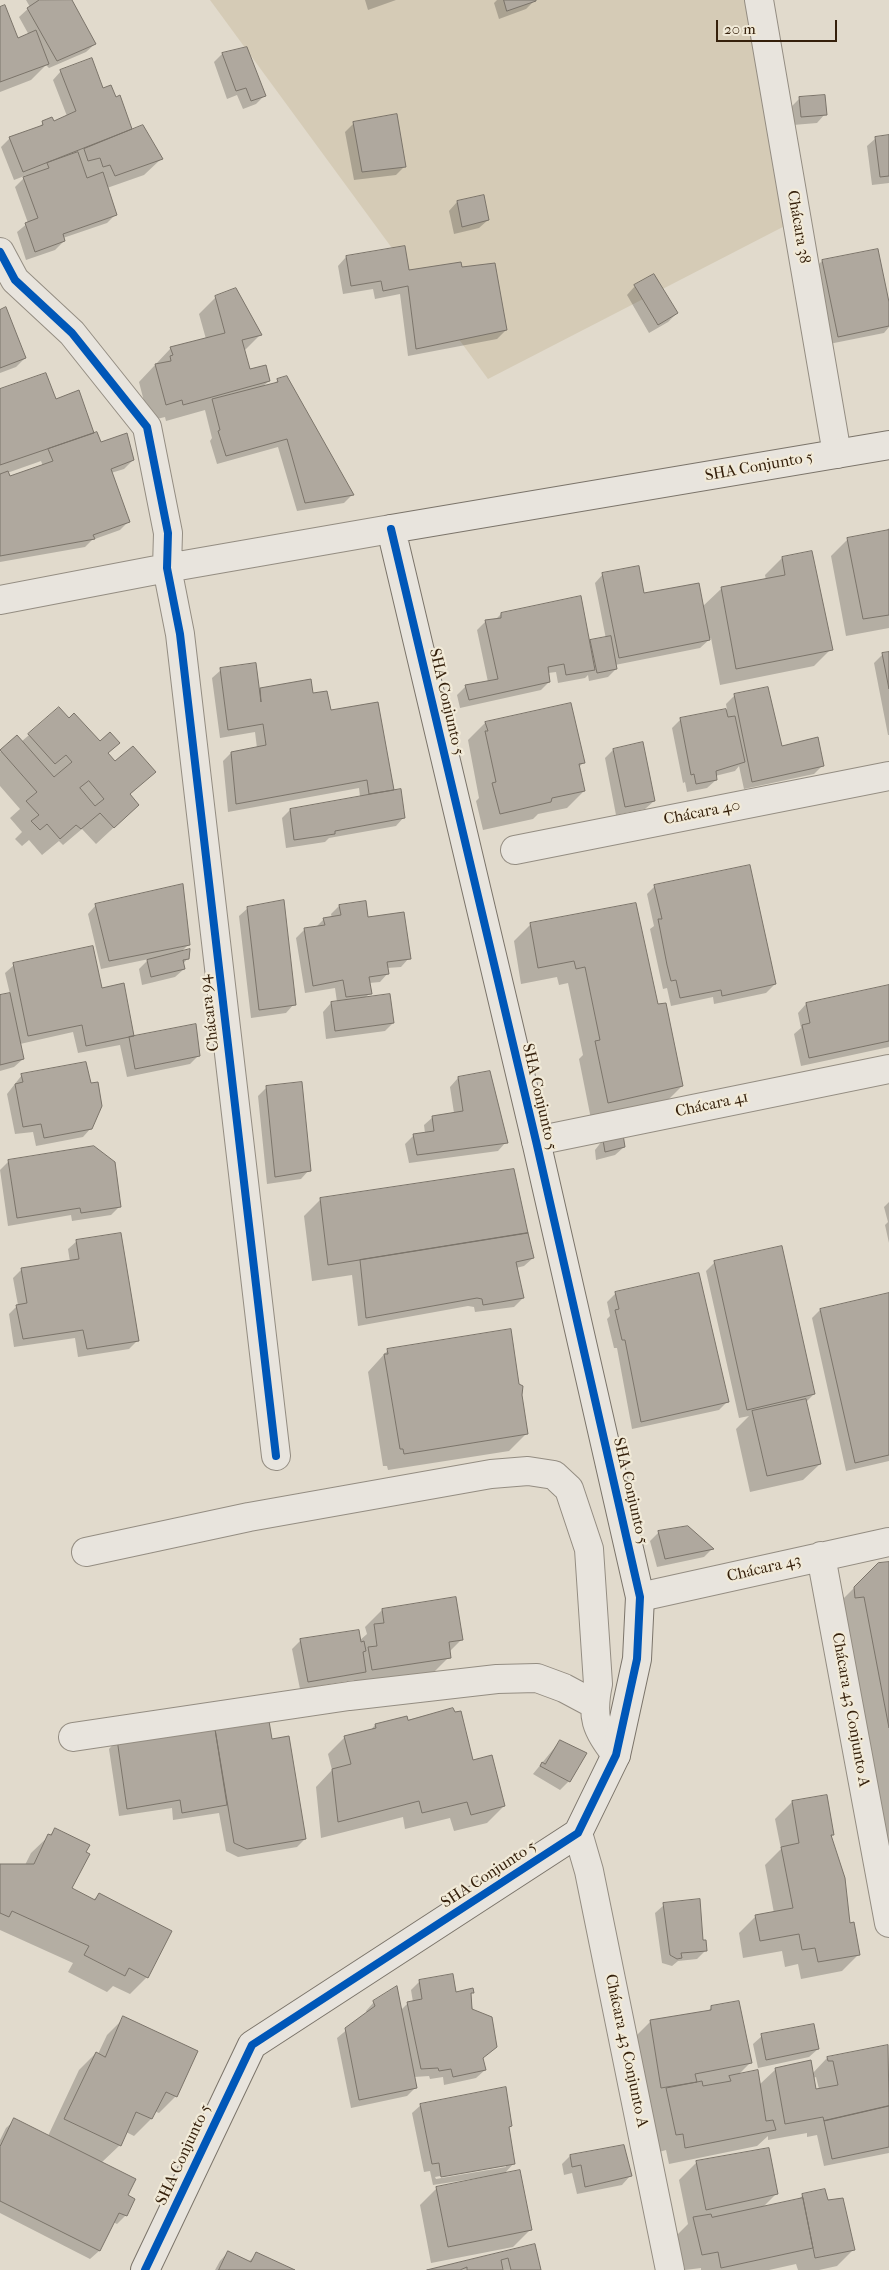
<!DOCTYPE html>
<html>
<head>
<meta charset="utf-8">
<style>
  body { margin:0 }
  #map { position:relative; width:889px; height:2270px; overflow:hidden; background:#e1dacc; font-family:"IM FELL French Canon",serif }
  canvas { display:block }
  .scale { position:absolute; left:716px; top:20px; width:121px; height:22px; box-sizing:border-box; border:2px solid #35200b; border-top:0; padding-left:6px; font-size:15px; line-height:18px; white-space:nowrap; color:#35200b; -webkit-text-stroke:4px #f1ead8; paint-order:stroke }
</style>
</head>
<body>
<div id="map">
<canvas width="889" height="2270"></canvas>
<div class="scale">20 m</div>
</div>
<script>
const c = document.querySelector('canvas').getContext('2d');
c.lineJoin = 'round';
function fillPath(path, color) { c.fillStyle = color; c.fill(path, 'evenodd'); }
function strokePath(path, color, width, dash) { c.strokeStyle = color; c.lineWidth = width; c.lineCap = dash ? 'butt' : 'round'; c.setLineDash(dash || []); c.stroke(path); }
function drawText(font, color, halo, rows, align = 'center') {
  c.font = font + ' "IM FELL French Canon",serif'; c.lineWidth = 4.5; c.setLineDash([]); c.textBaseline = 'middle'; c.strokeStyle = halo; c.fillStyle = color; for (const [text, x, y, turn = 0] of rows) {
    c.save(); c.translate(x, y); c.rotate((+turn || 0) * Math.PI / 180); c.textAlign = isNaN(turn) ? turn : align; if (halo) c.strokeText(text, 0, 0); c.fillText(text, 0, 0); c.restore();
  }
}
fillPath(new Path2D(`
  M210,0h548l50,214 -320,165z`), '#d5cbb6');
fillPath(new Path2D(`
  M26,0h44l25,44 -9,8 -37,16 -3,-3 -15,15 -31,12v-84l18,31 11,-4 -10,-18 11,-10z
  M365,0h31l-28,10z
  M497,0h38l-9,9 -27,10 -5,-16z
  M222,54l42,42 -8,8 -13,5 -6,-14 -10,4 -13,-37z
  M61,71l41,18 29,40 -5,4 35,26 -17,16 -37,13 9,26 -9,9 -44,15 1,3 -9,9 -29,10 -9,-28 11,-9 -13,-36 12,-12 -13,5 -13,-33 9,-9 27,-9 6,-6 10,-1 14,-6 -14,-36z
  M800,98l25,16 -8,9 -24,2 -2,-18z
  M354,123l50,44 -8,8 -42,5 -9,-48z
  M889,136v47l-17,2 -5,-39 9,-8z
  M457,202l31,18 -9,8 -25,6 -5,-23z
  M346,257l61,14 54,-2 45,61 -9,9 -89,17 -8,-62 -25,5 -2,-10 -30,5 -5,-28z
  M822,261l67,47v19l-5,6 -55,11 -15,-75z
  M635,286l42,27 -9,9 -19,11 -22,-38z
  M216,297l45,37 -18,18 6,19 20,10 -7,6 12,-3 4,-4 74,115 -8,8 -47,8 -19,-64 -61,17 -7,-23 2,-3 -7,-28 -39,11 -1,-4 -16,4 -10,-39 32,-34 35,-9 -7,-25z
  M0,311l25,47 -9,9 -16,6z
  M0,391l55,9 23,-8 15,43 7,8 33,17 -9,9 -13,4 17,49 -8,8 -28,10 -7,7 -85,15zM41,461l2,5 -33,12 -3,-5z
  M889,528v100l-43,8 -15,-80 17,-17 37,-7z
  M811,553l20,96 -17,17 -94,19 -9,-47 -11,10 -85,17 1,4 -8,8 -19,4 -1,-6 -3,3 -27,5 -2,-11 -8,1 1,9 -8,8 -81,18 -3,-13 9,-9 22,-4 -11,-52 9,-9 10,-2 5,-5 87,28 18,-3 -11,-56 8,-9 40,20 59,13 19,-18 45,-9 -1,-5 17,-17z
  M889,653v82h-1l-14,-72 9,-9z
  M221,670l37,22 3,-2 51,5 18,17 47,-9 16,88 11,26 -8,9 -67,12 -4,4 -39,6 -4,-30 8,-8 70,-13 -1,-9 -131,24 -5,-51 8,-8 26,-5 -2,-16 -35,6 -8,-60z
  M734,696l47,51 42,18 -9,9 -70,15 -5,-23 -4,5 -20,5 1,4 -9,8 -20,4 -2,-10 -2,1 -11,-55 9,-9 46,-9 -1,-6z
  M570,704l13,59 -4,4 5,24 -17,17 -29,6 -5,5 -50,11 -7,-29 3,-3 -11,-58 17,-17z
  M59,709l10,11 31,23h18l-11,11 8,9 39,9 -25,23 9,10 -42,39 -14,-15 -19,16 -4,-4 -17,14 -13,-15 -7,6 -7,-7 7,-7 -12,-14 10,-9 -20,-23v-34l17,-15 4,5z
  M613,750l41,51 -9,8 -29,6 -11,-57z
  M655,886l120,98 -9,9 -52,11 -1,-7 -42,9 -4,-18 -4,1 -13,-60 4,-3 -7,-32z
  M96,905l92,40 -7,7 7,6 -5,6 1,5 -9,8 -33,8 -3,-16 10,-10 -48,10 -13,-55z
  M339,906l28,13 42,39 -8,9 -14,1 1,5 -8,9 -11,1 1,10 -5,5 28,25 -8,8 -59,8 -3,-27 8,-9 6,-1 -2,-14 -30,5 -9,-55 9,-9 10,-1 9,-9 8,-1 -1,-4z
  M248,908l46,96 -8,9 -35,5 -12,-102z
  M531,924l126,82 25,80 -17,17 -74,16 -12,-60 4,-4 -15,-72 -9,2 -2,-8 -36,7 -7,-43z
  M14,965l87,25 22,-5 10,52 66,18 -9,9 -63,13 -7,-32 -42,8 -5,-21 -53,12 3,15 -9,8 -14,4v-74l10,-3 -5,-21z
  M889,986v61l-88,19 -7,-32 7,-6 -3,-15 8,-9z
  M22,1075l69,53 -8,9 -47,9 -3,-14 -18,2 -8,-40z
  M458,1078l48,64 -8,9 -89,12 -4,-19 9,-9 11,-2 -1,-8 9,-8 21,-4 -4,-26z
  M267,1087l42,83 -8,9 -34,5 -9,-88z
  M609,1132l15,15 -9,8 -19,5 -1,-10z
  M8,1162l112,44 -9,9 -39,6 -1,-6 -63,11 -8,-56z
  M513,1171l20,87 -9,8 -8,2 7,30 -9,9 -39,5 -1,-5 -6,-1 -110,20 -6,-51 -40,6 -8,-65 17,-17z
  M889,1202v41l-4,-18 3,-3 -4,-15z
  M77,1241l61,99 -9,9 -51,8 -3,-19 -61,9 -5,-33 9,-9 -5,-27 9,-9 48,-7 -2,-13z
  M715,1262l99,132 -8,8 14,62 -17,16 -53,12 -14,-63 13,-13 -10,2 -33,-147z
  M616,1293l111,109 -8,8 -87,19 -15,-81h-3l-7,-29 3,-3 -3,-14z
  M889,1295v166l-43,10 -34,-153 8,-8z
  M388,1350l133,45 5,39 -17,17 -121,19 -1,-4h-4l-15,-94z
  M659,1532l53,17 -8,8 -47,10 -7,-26z
  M889,1563v313l-59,-264 48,-48z
  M382,1610l80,29 -13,13v5l-17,17 -77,12 -1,-6 -54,9 -8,-40 9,-9 58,1 8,-7 -2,-7z
  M267,1717l4,23 34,99 -8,8 -59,10 -12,-6 -7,-38 -46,7 -1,-12 -53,8 -10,-67 8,-9z
  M406,1717l1,4 65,41 32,44 -17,17 -33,8 -4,-13 -45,11 -2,-12 -82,21 -5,-51 16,-17 -4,-16 17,-17 25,-6 5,-6z
  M560,1741l9,40 -9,9 -27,-16z
  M792,1802l41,33 -2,2 18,88 10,29 -17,17 -41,8 -3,-15 -13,3 -3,-16 -39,7 -4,-25 17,-17 18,-3 -9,-48 16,-16 -6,-30z
  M55,1830l15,58 23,12 6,-5 48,82 -17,17 -17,-8 -6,6 -39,-20 5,-9 -73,-33v-65h25l6,-12z
  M664,1905l38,37 4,8 -9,9 -19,2 -6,5 -10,-3 -7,-50z
  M419,1982l36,11 17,-1 -2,3 3,16 23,35 -14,13 3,11 -9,8 -32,7 -1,-8 -13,2 -1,-3 -15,1 2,10 -9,9 -56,12 -14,-70 30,-25 -1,-2 8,-9 27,8 7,-7 5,-1 -2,-12z
  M712,2007l38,56 -12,12 21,10 17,-16 36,5 15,-16 60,-11 2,106 -65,13 -7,-31 -10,2v-4l-39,7v-4l-11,10 -88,18 -3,-14 -7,2 -25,-114 17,-17 56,-9zM816,2077l3,12 -4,1 -2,-12z
  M124,2018l72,33 -20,45 -17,17 -5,-2 -3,8 -17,17 -8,-4 -6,13 -19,18 25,33v19l-9,9 -4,-2 -14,29 -9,8 -90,-46v-73l6,-12 9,-8 33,16 31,-66 17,-17 2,1 9,-19z
  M762,2036l56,13 -9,8 -51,11 -5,-24z
  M421,2105l90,21 -3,2 6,35 -10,11 -71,11 -3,-14 -6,1 -12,-59zM506,2164v3l-70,12 -1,-2z
  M570,2156l60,20 -8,9 -45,9 -5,-21 -8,2 -2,-11z
  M696,2163l81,30 -15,15 35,-7 6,-6 24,7 27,47 -17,17 -18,4h-21l-2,-6 -27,6h-68v-2l-16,2 -8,-35 11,-11 -9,-44z
  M437,2188l93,42 -17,17 -82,16 -11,-58z
  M534,2246l5,24h-112l4,-1z
  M228,2252l20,10 9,-8 35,16h-77l5,-9z`), '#0003');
const building = new Path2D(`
  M72,0l24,44 -39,17 -30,-53 12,-8z
  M504,0h32v1l-29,10z
  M5,5l13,33 18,-8 13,34 -49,18v-75z
  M247,47l19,49 -15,5 -5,-13 -10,3 -14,-38z
  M92,58l11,30 8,-3 5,12 4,-2 12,34 -109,43 -14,-35 34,-12 -1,-4 10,-4 2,4 22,-10 -16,-41z
  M825,95l2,20 -26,2 -2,-20z
  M397,114l9,53 -44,5 -9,-50z
  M143,125l20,34 -48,17 -5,-11 -7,2 -3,-9 -12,3 -4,-12z
  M889,135v41l-9,1 -5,-40z
  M78,152l9,26 16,-6 14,43 -54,19 2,7 -30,11 -10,-29 13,-5 -15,-41 26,-9 -2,-5z
  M484,195l5,25 -27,7 -5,-26z
  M405,246l4,24 52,-8 1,5 33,-4 12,67 -91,19 -8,-63 -25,5 -2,-10 -30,5 -5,-30z
  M878,249l11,53v24l-51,11 -16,-77z
  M654,274l24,39 -20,12 -24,-40z
  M236,288l26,47 -20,5 8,29 16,-4 4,16 -87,24 -1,-5 -16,5 -11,-41 16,-3 -1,-5 3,-1 -3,-8 55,-14 -10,-37z
  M6,307l20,51 -26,10v-58z
  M46,373l10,26 23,-9 15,43 -94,32v-76z
  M287,376l1,2 66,117 -49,8 -18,-64 -61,17 -8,-25 2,-1 -8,-31 66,-17 -1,-3z
  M97,432l4,10 26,-9 7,27 -23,9 19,53 -37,13 2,4 -95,17v-82l8,-3 2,5 43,-15 -5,-12z
  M889,530v85l-26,4 -16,-81z
  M812,551l21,99 -97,19 -15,-82 64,-12 -3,-18z
  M639,566l5,27 55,-10 11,57 -91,18 -17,-85z
  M581,596l14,74 -29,5 -2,-11 -16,3 2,15 -81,18 -4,-15 33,-6 -13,-59 16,-2v-5z
  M611,636l6,33 -20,4 -7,-33z
  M889,652v37l-7,-36z
  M256,663l5,39 -1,-14 51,-9 2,14 14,-2 4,19 47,-8 16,88 -25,4 -2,-14 -131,24 -5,-52 35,-7 -3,-21 -35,6 -8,-62z
  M768,687l14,59 36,-9 6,29 -72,16 -18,-88z
  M571,703l14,60 -6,1 6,27 -33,7 -1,4 -51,12 -8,-31 4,-1 -11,-51h3l-3,-9z
  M59,707l10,11 5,-5 26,28 10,-9 10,11 -12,10 7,8 18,-15 23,26 -26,22 9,11 -25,23 -14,-15 -19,16 -5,-4 -16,14 -13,-15 -7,6 -9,-9 8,-6 -13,-14 11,-9 -37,-42 17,-15 37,42 18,-15 -6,-7 -11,9 -27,-30zM89,781l15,18 -9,7 -15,-18z
  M726,709l2,8 7,-1 10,46 -29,9 1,9 -21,4 -2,-10 -3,1 -11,-57z
  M643,742l12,59 -30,6 -12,-58z
  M401,789l4,29 -70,13v3l-41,6 -4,-31z
  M750,865l26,119 -54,12 -1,-6 -41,8 -4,-18 -5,1 -4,-16 -9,-46h4l-8,-34z
  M183,884l7,61 -81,16 -14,-57z
  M284,900l12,105 -37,5 -12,-103z
  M366,901l2,16 36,-5 7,47 -24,3 2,12 -20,3 3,17 -26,3 -3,-17 -30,6 -9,-58 21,-3 -2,-7 18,-3 -2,-10z
  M636,903l22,101 8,-1 17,83 -75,17 -13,-62 5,-1 -15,-73 -9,2 -2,-8 -36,7 -8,-45z
  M93,946l9,42 22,-5 10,53 -48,10 -4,-21 -54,11 -15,-73z
  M190,949l-1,10 -6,1 2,9 -34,8 -4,-17z
  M889,985v56l-80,17 -7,-33 8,-2 -4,-20z
  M10,993l14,66 -24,6v-70z
  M390,994l4,29 -59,8 -4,-29z
  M196,1024l4,32 -65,13 -6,-32z
  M86,1062l5,21 7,-1 4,24 -10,23 -48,9 -3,-14 -18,3 -8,-43 8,-2 -2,-8z
  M490,1071l18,72 -91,12 -4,-21 21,-3 -2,-15 31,-5 -5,-34z
  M302,1082l9,89 -36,6 -9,-91z
  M622,1128l3,19 -20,5 -2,-12z
  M94,1146l21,16 6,45 -40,6 -1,-5 -63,10 -9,-58z
  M514,1169l14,64 -200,32 -8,-67z
  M121,1233l18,108 -52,8 -4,-19 -60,9 -7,-34 11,-2 -6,-35 58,-9 -3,-19z
  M528,1233l6,25 -18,4 8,36 -41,7 -1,-6 -5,-1 -111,20 -6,-58z
  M782,1246l33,148 -68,16 -33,-149z
  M699,1273l30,129 -88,20 -16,-82h-3l-7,-30 4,-1 -4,-17z
  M889,1293v162l-34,8 -35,-154z
  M511,1329l8,55 4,2 -1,9 6,39 -124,20 -1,-5h-3l-16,-95h4l-1,-5z
  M806,1399l15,65 -54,12 -15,-65z
  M688,1526l26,23 -49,10 -7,-28z
  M889,1562v166l-25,-131 -9,1 -1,-11 24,-24z
  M456,1597l7,43 -14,2 2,16 -79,12 -4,-23 9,-1 -3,-22 10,-1 -2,-14z
  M359,1630l2,12 3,-1 2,10 -3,1 3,20 -58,10 -8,-43z
  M453,1708l2,4 6,-1 12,49 19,-5 13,51 -34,9 -4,-13 -45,11 -3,-12 -81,21 -6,-53 19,-5 -7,-28 32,-8 -1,-4 32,-8 1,4z
  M268,1715l4,24 17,-3 17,103 -59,10 -13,-6 -20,-120z
  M214,1723l13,82 -45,8 -2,-13 -53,9 -10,-70z
  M560,1740l27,13 -17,29 -30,-16 2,-4 3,2z
  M827,1795l7,40h-3l14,43 5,45 4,-1 6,33 -42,7 -3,-14 -13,2 -3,-16 -39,7 -5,-26 38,-7 -12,-61 18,-4 -7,-42z
  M55,1828l35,17 -4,7 4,2 -18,34 23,12 4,-7 73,38 -24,47 -19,-10 -4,8 -41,-21 5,-9 -77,-35 -3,6 -9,-4v-49h34l14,-30 3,1z
  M700,1899l3,41h3l1,11 -26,2 1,5 -5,1 -7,-4 -7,-52z
  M453,1974l3,18 17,-4 1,5h-3l1,16 20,8 5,30 -14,11 3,12 -33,7 -2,-8 -12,2 -1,-3 -17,1 -14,-67 15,-3 -3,-19z
  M397,1986l20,102 -58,12 -14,-72 30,-22 -2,-5z
  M739,2001l13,62 -57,11 2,8 -36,6 -11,-68 61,-10v-4z
  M123,2016l75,35 -21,46 -11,-5 -14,27 -16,-7 -15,34 -57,-27 32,-67 9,5z
  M814,2024l5,25 -53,11 -5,-26z
  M888,2045l1,61 -65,15 -1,-4 -38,7 -10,-56 36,-8 5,29 22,-4 -5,-24h-5l-1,-4z
  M758,2070l8,51 7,-1 3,10 -91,18 -2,-14 -7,1 -10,-47 36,-7 1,5 28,-5 -2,-5z
  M506,2087l6,39 -3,1 6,37 -74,13 -2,-14 -7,1 -12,-60z
  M889,2106v41l-57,12 -8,-38z
  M14,2118l122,61 -8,16 7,4 -8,17 -8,-3 -19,38 -100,-50v-54z
  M624,2145l8,31 -47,11 -4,-22 -9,2 -2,-12z
  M769,2148l9,46 -72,16 -10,-49z
  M520,2170l12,60 -84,17 -12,-60z
  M825,2189l3,11 15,-2 12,52 -40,8 -13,-64z
  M803,2198l10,50 -92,20 -3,-16 -16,3 -9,-38 18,-3 1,3z
  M535,2244l6,26h-30l-3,-12 -7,2 2,10h-36v-3l-7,3h-33z
  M228,2251l23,11 5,-10 39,18h-76z`);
fillPath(building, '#afa89e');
strokePath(building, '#7b746a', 1);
const street = new Path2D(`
  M759,0l78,454
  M0,252l15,28 57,53 75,94 21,106 -1,35 13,66 96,822
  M0,600l167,-32 224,-39
  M515,850l374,-74
  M536,1141l353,-72
  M86,1552l163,-35 242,-43 37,-3 26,4 15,14 20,60 9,135c-7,34 -2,44 18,71
  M821,1556l68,367
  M640,1597l249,-55
  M73,1737l276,-41 148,-17 40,-1 27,10 30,16
  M578,1833l11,38 81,399`);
const secondary = new Path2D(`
  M145,2270l107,-225 326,-212 38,-78 21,-96 3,-62 -104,-456 -145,-612 498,-84`);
strokePath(street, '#948d82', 30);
strokePath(secondary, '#7b746a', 30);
strokePath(street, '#e8e4dd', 28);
strokePath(secondary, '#e8e4dd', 28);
strokePath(new Path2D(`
  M0,252l15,28 57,53 75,94 21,106 -1,35 13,66 96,822
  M145,2270l107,-225 326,-212 38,-78 21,-96 3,-62 -104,-456 -145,-612`), '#0057b8', 8);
drawText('16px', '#35200b', '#f1ead8', [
  ["Chácara 38",798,227,80],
  ["SHA Conjunto 5",759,467,-10],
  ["SHA Conjunto 5",446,702,77],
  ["Chácara 40",702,813,-11],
  ["Chácara 94",210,1013,-97],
  ["SHA Conjunto 5",539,1097,77],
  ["Chácara 41",712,1105,-12],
  ["SHA Conjunto 5",630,1491,77],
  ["Chácara 43",764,1569,-13],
  ["Chácara 43 Conjunto A",850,1710,80],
  ["SHA Conjunto 5",489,1875,-33],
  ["Chácara 43 Conjunto A",626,2051,78],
  ["SHA Conjunto 5",184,2155,-65]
]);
</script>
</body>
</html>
